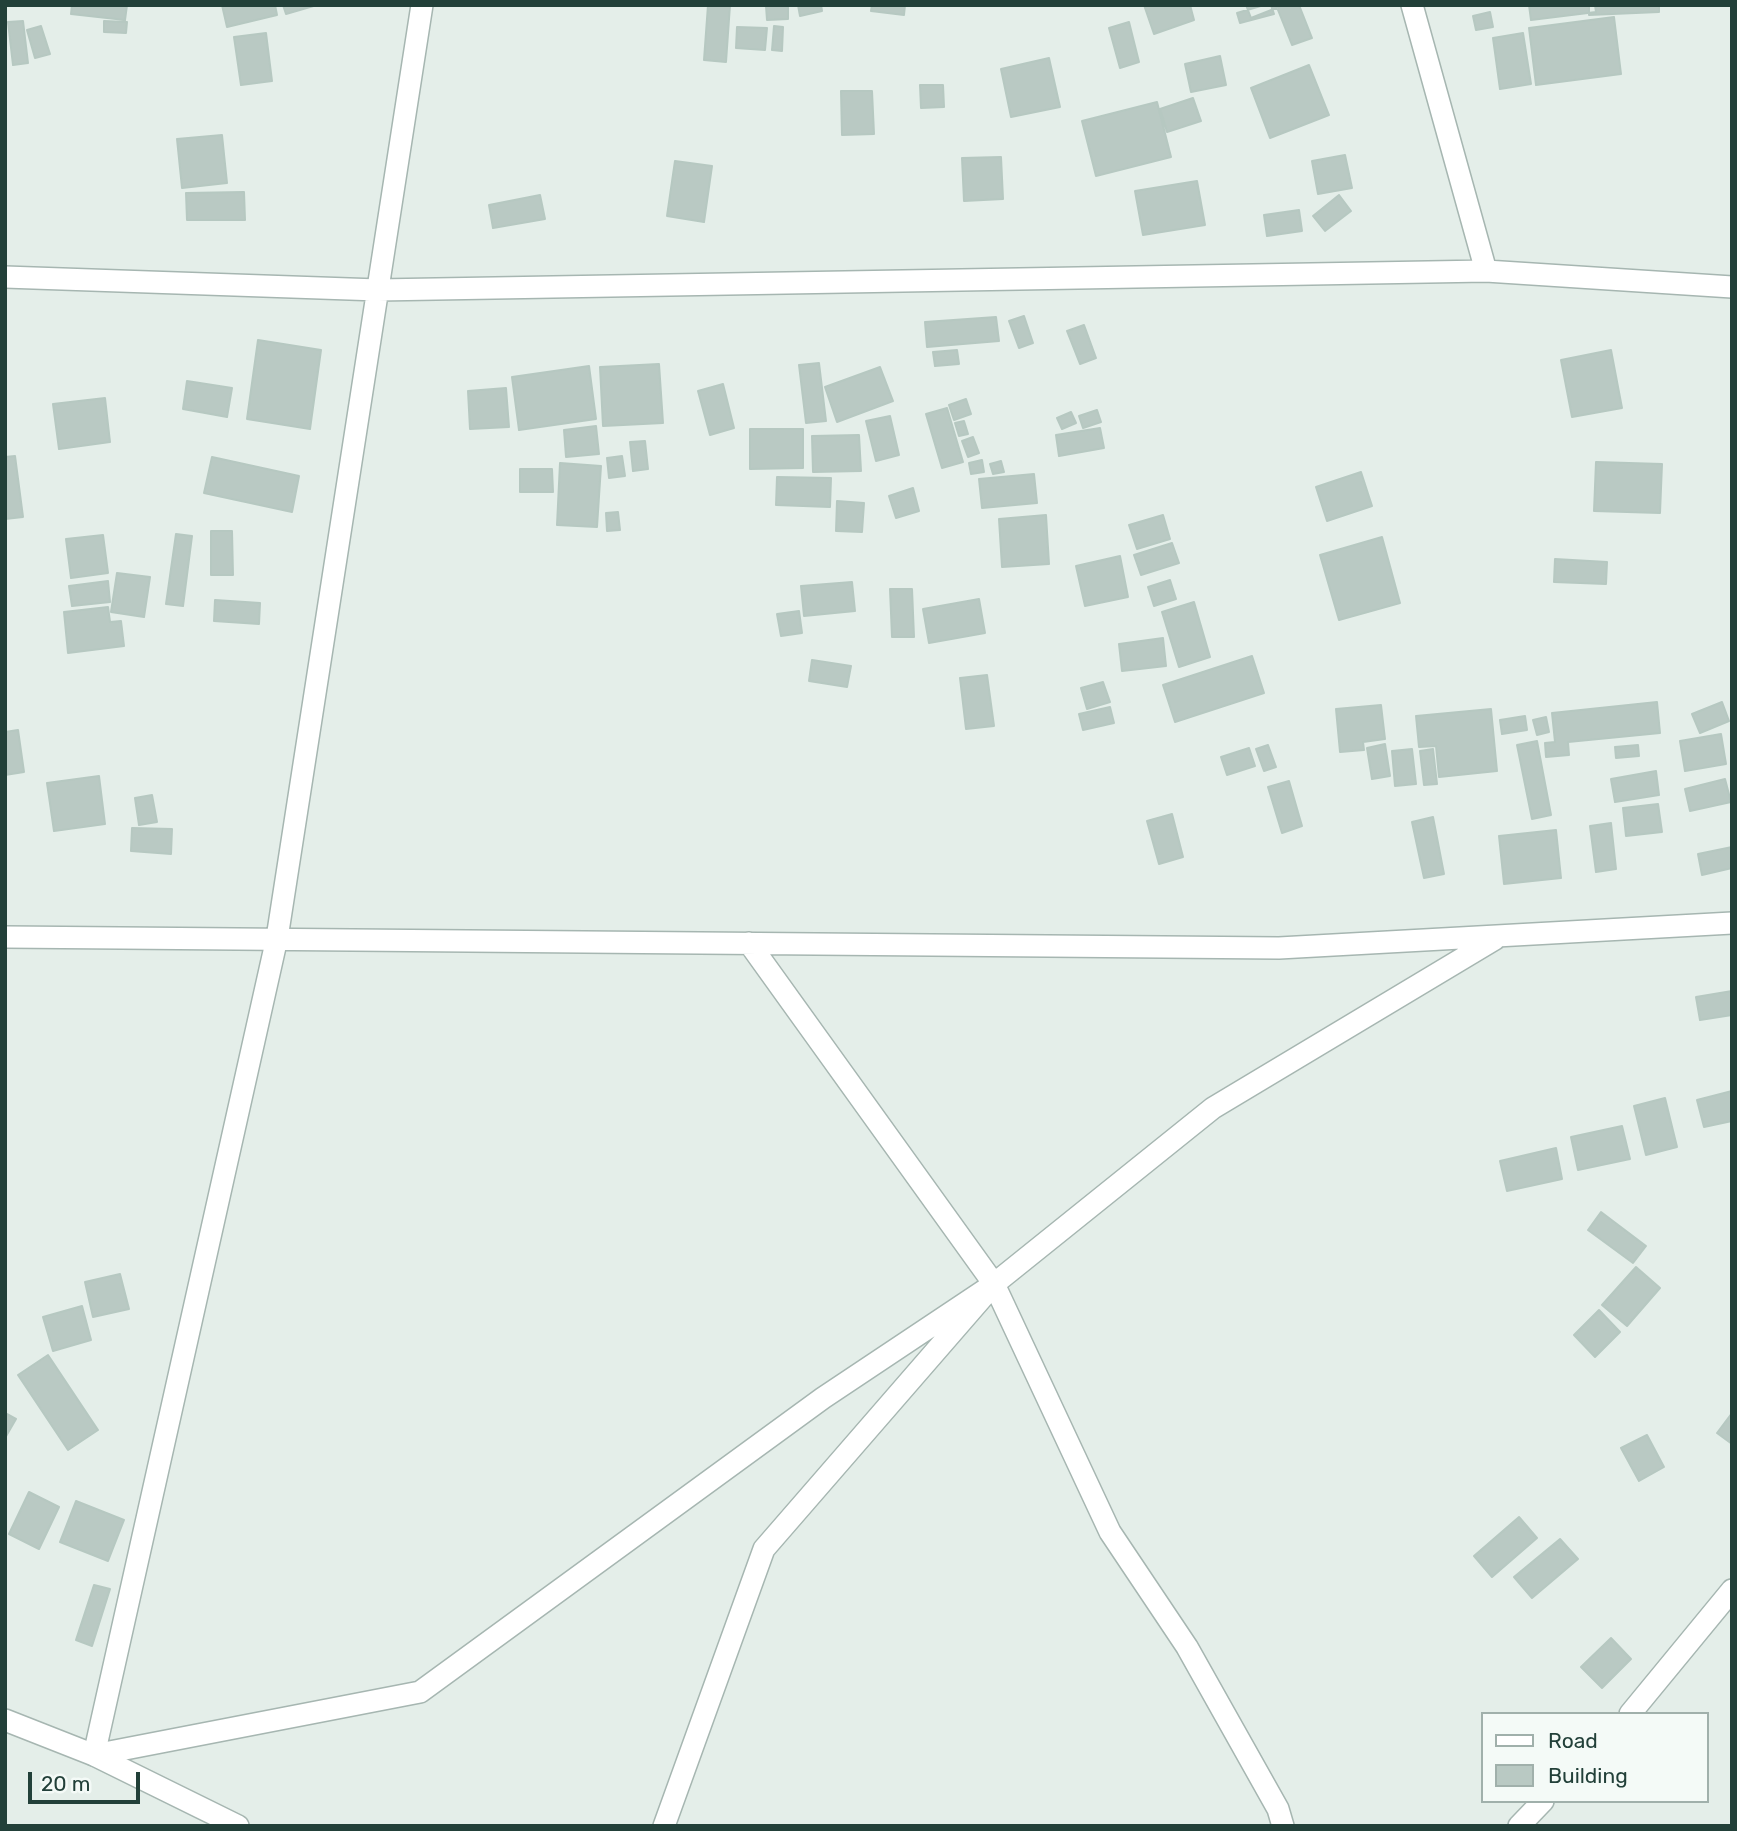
<!DOCTYPE html>
<html>
<head>
<meta charset="utf-8">
<style>
  body { margin:0 }
  #map { position:relative; width:1737px; height:1831px; overflow:hidden; background:#e4eee9; font-family:Rubik,sans-serif }
  canvas { display:block }
  .frame { position:absolute; inset:0; border:7px solid #224039; pointer-events:none }
  .legend { position:absolute; left:1481px; top:1712px; width:228px; height:91px; box-sizing:border-box; background:#f4faf7; border:2px solid #a0b0ab; margin:0; padding:9px 12px; list-style:none; font-size:21px; color:#224039 }
  .legend li { display:flex; align-items:center; gap:14px; height:35px }
  .legend b { width:35px; border:2px solid #a0b0ab }
  .scale { position:absolute; left:28px; top:1772px; width:112px; height:32px; box-sizing:border-box; border:4px solid #224039; border-top:0; padding-left:9px; font-size:21px; line-height:24px; white-space:nowrap; color:#224039; -webkit-text-stroke:5px #f4faf7; paint-order:stroke }
</style>
</head>
<body>
<div id="map">
<canvas width="1737" height="1831"></canvas>
<div class="frame"></div>
<ul class="legend">
<li><b style="height:9px;background:#fff"></b>Road</li>
<li><b style="height:19px;background:#b9c9c3"></b>Building</li>
</ul>
<div class="scale">20 m</div>
</div>
<script>
const c = document.querySelector('canvas').getContext('2d');
c.lineJoin = 'round';
function fillPath(path, color) { c.fillStyle = color; c.fill(path, 'evenodd'); }
function strokePath(path, color, width, dash) { c.strokeStyle = color; c.lineWidth = width; c.lineCap = dash ? 'butt' : 'round'; c.setLineDash(dash || []); c.stroke(path); }
const building = new Path2D(`
  M72,5h55l-2,15 -54,-6z
  M222,5h53l2,10 -50,12z
  M283,5h34l-31,9z
  M708,5h22l-4,57 -22,-2z
  M788,5v14l-21,1 -1,-14z
  M798,5h23l1,6 -22,5z
  M872,5h33l-1,10 -33,-4z
  M1144,5h46l4,15 -40,14z
  M1246,5h38l-33,13z
  M1264,5h7l3,9 -34,9 -3,-10z
  M1276,5h23l13,33 -20,7z
  M1529,5h66l1,7 -65,8z
  M1589,5h70v7l-70,3z
  M1490,12l3,15 -17,3 -3,-14z
  M1614,17l7,57 -85,11 -7,-57z
  M23,21l5,42 -15,2 -5,-43z
  M104,21l23,1 -1,11 -22,-1z
  M1129,22l10,40 -19,6 -11,-40z
  M41,26l9,28 -15,4 -8,-28z
  M774,26l9,1 -1,24 -10,-1z
  M737,27l30,1 -2,22 -29,-2z
  M266,33l6,48 -31,4 -7,-48z
  M1523,33l8,51 -31,5 -7,-51z
  M1220,56l6,29 -35,7 -6,-28z
  M1049,58l11,49 -49,10 -10,-48z
  M1309,65l20,50 -59,23 -19,-50z
  M920,85h23l1,22 -23,1z
  M841,91h31l2,43 -32,1z
  M1193,98l8,23 -34,11 -7,-23z
  M1157,102l14,55 -75,19 -14,-55z
  M222,135l5,48 -45,5 -5,-49z
  M1345,155l7,33 -34,6 -6,-33z
  M1001,157l2,42 -39,2 -2,-43z
  M675,161l37,5 -8,56 -37,-6z
  M1197,181l8,44 -62,10 -8,-44z
  M244,192l1,28h-58l-1,-27z
  M540,195l5,24 -52,9 -4,-23z
  M1339,195l12,16 -26,20 -12,-15z
  M1299,210l3,21 -35,5 -3,-21z
  M1024,316l9,27 -14,5 -10,-27z
  M996,317l3,24 -72,6 -2,-25z
  M1084,325l12,33 -16,6 -13,-33z
  M258,340l63,10 -11,79 -63,-10z
  M957,350l2,14 -24,2 -2,-14z
  M1611,350l11,58 -50,9 -11,-57z
  M819,363l7,58 -20,2 -7,-58z
  M659,364l4,59 -60,3 -3,-59z
  M589,366l7,53 -77,11 -7,-53z
  M880,367l13,34 -56,21 -12,-35z
  M187,381l45,7 -5,29 -44,-8z
  M723,384l11,44 -24,7 -12,-44z
  M506,388l3,39 -39,2 -2,-38z
  M105,398l5,44 -51,7 -6,-45z
  M966,399l5,15 -17,6 -5,-15z
  M947,408l16,54 -21,6 -16,-54z
  M1097,410l4,12 -18,6 -4,-12z
  M1071,412l5,11 -14,6 -5,-11z
  M890,416l9,39 -23,6 -10,-40z
  M964,421l4,13 -9,2 -4,-13z
  M596,426l3,28 -33,3 -2,-27z
  M1100,428l4,20 -45,8 -3,-21z
  M750,429h53v39l-53,1z
  M859,435l2,36 -48,1 -1,-36z
  M973,437l6,16 -11,4 -6,-16z
  M645,441l3,28 -15,2 -3,-29z
  M15,456l8,61 -18,2v-62z
  M622,456l3,20 -16,2 -2,-20z
  M212,457l87,19 -7,36 -88,-19z
  M982,460l2,12 -13,2 -2,-11z
  M1001,461l3,11 -11,2 -3,-10z
  M1596,462l66,2 -2,49 -66,-2z
  M560,463l41,3 -4,61 -40,-2z
  M520,469h32l1,23h-33z
  M1361,472l11,34 -45,15 -11,-34z
  M1034,474l3,29 -55,5 -3,-29z
  M777,477l54,1 -1,29 -54,-2z
  M913,488l6,23 -23,7 -7,-22z
  M837,501l27,2 -2,29 -26,-1z
  M618,512l2,18 -13,1 -1,-18z
  M1046,515l3,49 -47,3 -3,-48z
  M1163,515l7,24 -33,10 -8,-24z
  M211,531h21l1,44h-22z
  M176,534l16,2 -9,70 -17,-2z
  M103,535l5,38 -37,5 -5,-39z
  M1382,537l18,66 -61,17 -19,-65z
  M1172,543l7,20 -38,12 -7,-20z
  M1120,556l8,41 -43,9 -9,-40z
  M1555,559l52,3 -1,22 -52,-2z
  M117,573l33,4 -6,40 -33,-5z
  M1170,580l6,19 -22,7 -6,-19z
  M108,581l2,21 -38,4 -3,-20z
  M852,582l3,29 -51,5 -3,-30z
  M890,589h22l2,48h-22z
  M979,599l6,34 -56,10 -6,-34z
  M215,600l45,3 -1,21 -45,-3z
  M1194,602l16,55 -31,10 -17,-55z
  M108,607l2,15 11,-1 3,25 -56,7 -4,-41z
  M799,611l3,22 -21,3 -4,-22z
  M1163,638l3,28 -44,5 -3,-27z
  M1252,656l12,37 -89,29 -12,-37z
  M812,660l39,6 -4,21 -38,-6z
  M987,675l7,51 -28,3 -6,-51z
  M1103,682l7,20 -23,7 -6,-21z
  M1657,702l3,31 -92,9 1,13 -23,2 -1,-14 10,-1 -3,-29z
  M1722,702l7,19 -29,12 -8,-19z
  M1381,705l4,34 -22,3 1,8 -24,2 -4,-43z
  M1110,707l4,16 -31,7 -4,-16z
  M1491,709l6,62 -58,6 -3,-31 -17,1 -3,-31z
  M1525,716l2,14 -25,4 -2,-14z
  M1546,717l3,15 -12,3 -4,-15z
  M18,730l6,42 -19,3v-43z
  M1721,734l5,30 -41,7 -5,-30z
  M1537,741l14,74 -19,4 -15,-74z
  M1385,744l5,32 -18,3 -5,-31z
  M1268,745l8,22 -12,4 -8,-22z
  M1638,745l1,11 -23,2 -1,-11z
  M1249,748l6,18 -28,9 -6,-18z
  M1412,749l4,35 -21,2 -3,-35z
  M1433,749l4,35 -13,1 -4,-34z
  M1656,771l3,24 -44,7 -4,-23z
  M99,776l6,48 -51,7 -7,-48z
  M1725,779l6,23 -41,9 -5,-22z
  M1289,781l13,45 -20,7 -14,-46z
  M152,795l5,27 -18,3 -4,-27z
  M1658,804l4,28 -36,4 -3,-28z
  M1172,814l11,43 -24,7 -12,-43z
  M1433,817l11,57 -20,4 -12,-56z
  M1611,823l5,46 -20,3 -6,-46z
  M132,828l40,1 -1,25 -40,-3z
  M1556,830l5,48 -57,6 -5,-48z
  M1732,847v21l-30,7 -4,-21z
  M1732,991v24l-32,5 -4,-23z
  M1732,1091v30l-28,6 -7,-27z
  M1665,1098l12,49 -31,8 -12,-49z
  M1622,1126l8,33 -52,11 -7,-33z
  M1556,1148l6,31 -55,12 -7,-30z
  M1601,1212l45,34 -13,17 -45,-33z
  M1636,1267l24,21 -33,38 -25,-21z
  M120,1274l9,35 -36,8 -8,-35z
  M82,1306l9,34 -38,11 -10,-34z
  M1599,1310l21,22 -25,25 -21,-22z
  M48,1355l50,75 -30,20 -50,-75z
  M5,1413l11,6 -11,19z
  M1732,1413v31l-15,-11z
  M1647,1435l17,32 -25,14 -18,-33z
  M29,1492l30,15 -20,42 -30,-15z
  M76,1501l48,19 -16,41 -48,-19z
  M1519,1517l18,21 -45,39 -18,-21z
  M1560,1539l18,20 -46,39 -18,-21z
  M94,1585l16,4 -18,57 -16,-6z
  M1611,1638l20,21 -29,29 -21,-21z`);
fillPath(building, '#b9c9c3');
strokePath(building, '#b6c8c1', 2);
const minor = new Path2D(`
  M422,5l-145,933 -183,817 326,-63 403,-294 171,-114
  M1412,5l74,266
  M5,277l373,13 1108,-19 246,16
  M5,937l1274,11 453,-25
  M749,943l245,341 116,248 77,115 91,162 5,17
  M1630,1714l102,-124
  M664,1826l100,-277 230,-265 219,-176 282,-169
  M1519,1826l24,-25`);
const tertiary = new Path2D(`
  M5,1720l89,35 144,71`);
strokePath(minor, '#a6b6b1', 24);
strokePath(tertiary, '#a6b6b1', 24);
strokePath(minor, '#fff', 21);
strokePath(tertiary, '#fff', 21);
</script>
</body>
</html>
